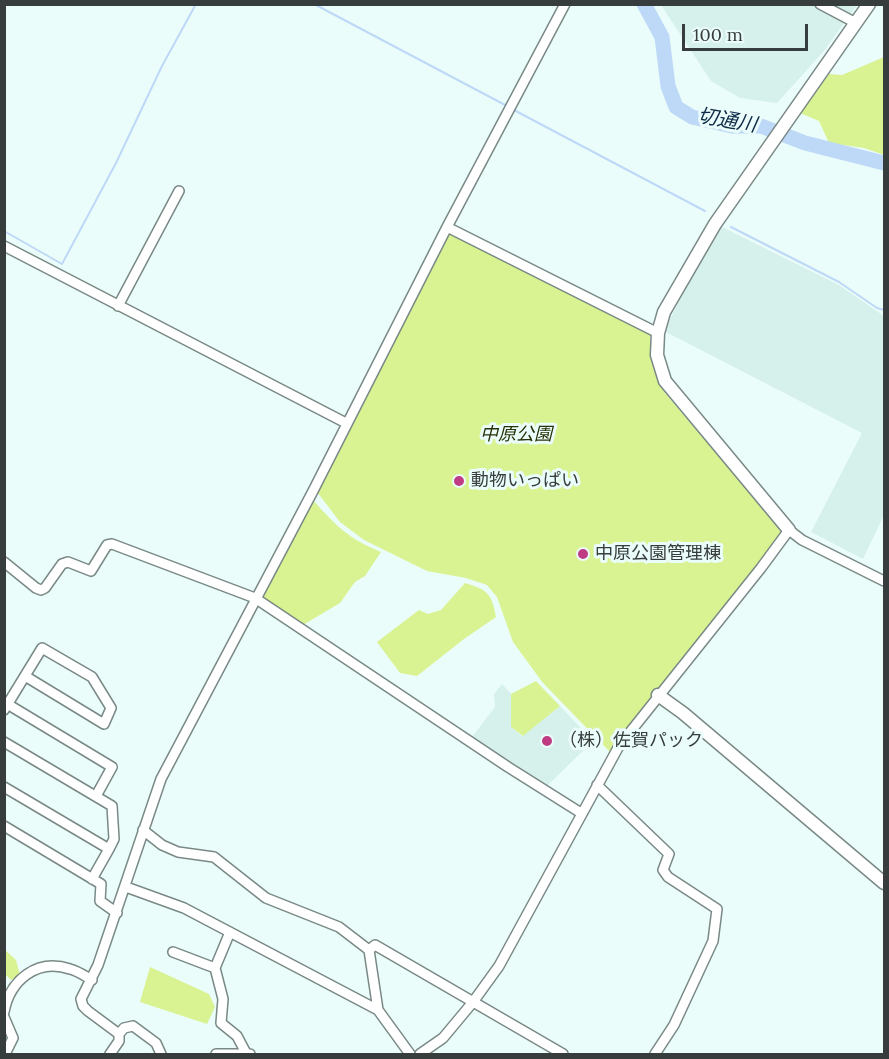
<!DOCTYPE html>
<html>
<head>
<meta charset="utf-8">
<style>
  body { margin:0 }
  #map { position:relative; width:889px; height:1059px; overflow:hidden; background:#ebfdfa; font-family:Lora,serif }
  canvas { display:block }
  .frame { position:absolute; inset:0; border:6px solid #363d3c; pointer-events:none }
  .scale { position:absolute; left:682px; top:24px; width:126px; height:27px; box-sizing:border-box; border:3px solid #363d3c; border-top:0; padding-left:8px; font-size:18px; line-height:21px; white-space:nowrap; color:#363d3c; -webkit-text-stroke:4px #ebfdfa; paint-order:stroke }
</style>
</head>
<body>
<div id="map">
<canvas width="889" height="1059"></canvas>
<div class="frame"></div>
<div class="scale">100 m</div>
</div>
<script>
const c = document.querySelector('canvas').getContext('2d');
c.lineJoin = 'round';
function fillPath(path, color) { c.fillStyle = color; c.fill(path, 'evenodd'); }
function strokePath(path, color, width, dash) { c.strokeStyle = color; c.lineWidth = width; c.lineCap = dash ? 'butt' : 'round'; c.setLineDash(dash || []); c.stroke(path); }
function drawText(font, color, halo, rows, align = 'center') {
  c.font = font + ' Lora,"Noto Sans JP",serif'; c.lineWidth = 6; c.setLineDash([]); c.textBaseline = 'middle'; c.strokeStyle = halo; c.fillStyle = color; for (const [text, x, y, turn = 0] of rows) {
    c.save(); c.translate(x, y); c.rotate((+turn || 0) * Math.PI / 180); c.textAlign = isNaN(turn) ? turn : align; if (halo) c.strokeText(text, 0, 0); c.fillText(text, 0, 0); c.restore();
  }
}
fillPath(new Path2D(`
  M661,5h196l-33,46 -47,52 -37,-5 -29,-17z
  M722,227l117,58 45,31v199l-21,44 -52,-27 51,-99 -198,-102 37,-72z
  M502,684l9,10v33l11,9 38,-30 33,35 -47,46 -74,-50 23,-30 -1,-13z`), '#d6f0ec');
fillPath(new Path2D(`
  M884,57v98l-20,-7 -35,-5 -10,-22 -19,-8 29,-39 13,1z
  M453,227l197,107c0,24 4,39 15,59l118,139 -173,220 -67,-69 -30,-41 -16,-45 -10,-12 -21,-7 -39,-7 -63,-31 -24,-18 -23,-30z
  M313,500c23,26 36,39 68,52l-16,24 -10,6 -15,21 -37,22 -40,-28z
  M465,583c23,7 27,11 31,34l-32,22 -47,37 -17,-3 -23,-31 42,-32 9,4 13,-4z
  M536,681l24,25 -37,30 -12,-9v-33z
  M4,949l12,11 4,15 -9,5 -6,-6z
  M150,967l59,27 6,13 -8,17 -67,-22z`), '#d9f292');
strokePath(new Path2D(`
  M314,4l193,102
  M512,109l193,102
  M731,227l108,55 38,26 7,2
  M4,231l58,33 54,-101 46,-97 34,-62`), '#bed8f7', 2);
strokePath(new Path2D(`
  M644,4l18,33 6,49 8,21 16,10 40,9h29l44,17 79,20`), '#bed8f7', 15);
const minor = new Path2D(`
  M820,4l36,19
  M447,227l211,106
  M4,246l342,177
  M118,306l61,-115
  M4,562l32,26 5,2 4,-2 17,-24 6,-2 23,9 16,-26 5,-1 143,54 253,169 73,46
  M4,702l108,65 -16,29
  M4,710l38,-62 50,29 19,31 -7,16 -79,-48
  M4,742l108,64 2,33 -5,10
  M597,785l72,69 -6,16 5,7 49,32 -4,32 -39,84 -19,29
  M4,787l105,62 -17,30
  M4,826l97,58 -1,17 17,12
  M143,830l19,15 16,7 36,5 52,41 73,29 30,23
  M126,887l58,21 194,102 32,44
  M230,932l-15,36 8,31 -2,24 16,13 9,17
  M173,952l42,16
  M378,1010l-9,-60 6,-5 188,109
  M4,1012c6,-32 33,-54 66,-43 8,2 15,7 22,11
  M4,1017l9,21 -8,16
  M119,1034l5,-6 9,-2 23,17 5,11
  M110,1054l9,-13v-7l-31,-23 -5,-5 -2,-7 17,-34 63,-186 152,-288 134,-264 118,-223
  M216,1054h34
  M420,1054l23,-16 30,-36 26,-36 120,-220 142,-178 28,-38 13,10 82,41`);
const tertiary = new Path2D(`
  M789,530l-124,-149 -8,-26 1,-22 6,-21 51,-88 154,-220
  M658,695l25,18 201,170`);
strokePath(minor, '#798986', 12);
strokePath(tertiary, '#798986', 15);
strokePath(minor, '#fff', 9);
strokePath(tertiary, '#fff', 12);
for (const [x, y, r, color] of [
  [459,481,6,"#bf3c84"],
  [583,554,6,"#bf3c84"],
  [547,741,6,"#bf3c84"]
]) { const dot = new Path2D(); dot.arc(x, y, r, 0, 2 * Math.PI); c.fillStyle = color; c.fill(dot); strokePath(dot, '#ebfdfa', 2); }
drawText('italic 18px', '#283107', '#ebfdfa', [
  ["中原公園",516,435]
]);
drawText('18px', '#363d3c', '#ebfdfa', [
  ["動物いっぱい",471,481],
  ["中原公園管理棟",595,554],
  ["（株）佐賀パック",559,741]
], 'left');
drawText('italic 20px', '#0f2b48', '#ebfdfa', [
  ["切通川",727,121,10]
]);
</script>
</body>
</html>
